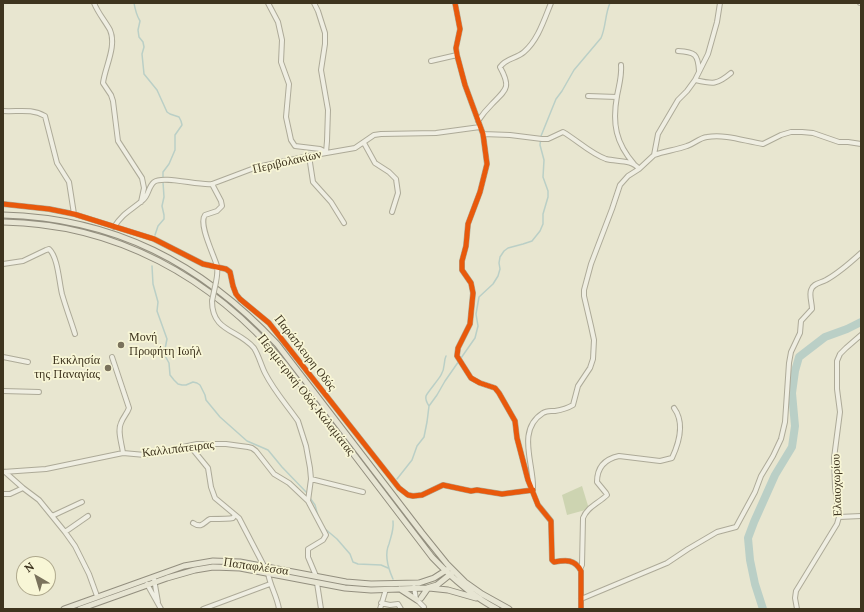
<!DOCTYPE html>
<html>
<head>
<meta charset="utf-8">
<style>
  body { margin:0 }
  #map { position:relative; width:864px; height:612px; overflow:hidden; background:#e8e6d0; font-family:Lora,serif }
  canvas { display:block }
  .frame { position:absolute; inset:0; border:4px solid #3e341e; pointer-events:none }
  .north { position:absolute; left:16px; top:556px; width:40px; height:40px; box-sizing:border-box; background:#f8f6d6; border:1px solid #aea88c; border-radius:50%; rotate:322deg; font-size:11px; font-weight:700; line-height:16px; text-align:center; color:#3e341e }
  .north::after { content:''; display:block; margin:auto; width:14px; height:18px; background:#7a725c; clip-path:polygon(50% 0,100% 100%,50% 72%,0 100%) }
</style>
</head>
<body>
<div id="map">
<canvas width="864" height="612"></canvas>
<div class="frame"></div>
<div class="north">N</div>
</div>
<script>
const c = document.querySelector('canvas').getContext('2d');
c.lineJoin = 'round';
function fillPath(path, color) { c.fillStyle = color; c.fill(path, 'evenodd'); }
function strokePath(path, color, width, dash) { c.strokeStyle = color; c.lineWidth = width; c.lineCap = dash ? 'butt' : 'round'; c.setLineDash(dash || []); c.stroke(path); }
function drawText(font, color, halo, rows, align = 'center') {
  c.font = font + ' Lora,serif'; c.lineWidth = 3.5; c.setLineDash([]); c.textBaseline = 'middle'; c.strokeStyle = halo; c.fillStyle = color; for (const [text, x, y, turn = 0] of rows) {
    c.save(); c.translate(x, y); c.rotate((+turn || 0) * Math.PI / 180); c.textAlign = isNaN(turn) ? turn : align; if (halo) c.strokeText(text, 0, 0); c.fillText(text, 0, 0); c.restore();
  }
}
fillPath(new Path2D(`
  M582,486l7,23 -22,6 -5,-20z`), '#cdd4b1');
strokePath(new Path2D(`
  M134,3c1,6 3,13 6,18l-2,9 1,7 4,5 1,5 -2,7 2,20 13,16 10,22 3,2 9,3 2,4 1,4 -7,10v15l-6,14 -6,8v6
  M155,235l3,-9 6,-7v-4l-2,-9 2,-9 -1,-15
  M152,266l1,18 5,18 -1,9 10,28 -3,15 5,9 1,12 4,5 4,4 4,1h4l7,-3 4,1 3,2 5,10 1,5 14,17 27,24 21,9 14,17 25,26
  M429,406c-2,-3 -4,-6 -3,-10 1,-3 13,-17 15,-21 5,-8 2,-13 5,-19
  M397,479l15,-19 5,-14 7,-9 3,-15 2,-16 8,-11 8,-14 30,-43 3,-12 -2,-12 3,-17 14,-13 5,-8 2,-7 -1,-6 1,-6 4,-6 4,-3 15,-4 9,-3 8,-10 3,-7v-10l5,-17v-6l-5,-14 1,-17 -4,-15 1,-9 15,-37 6,-8 12,-21 27,-32c5,-11 4,-24 9,-35
  M310,498l5,7 3,11
  M324,528l13,11 13,15 3,8 5,2 23,1 7,3
  M393,579c-5,-11 -9,-24 -4,-35 2,-8 5,-14 4,-23`), '#bacfc6', 1.5);
strokePath(new Path2D(`
  M763,609l-8,-25 -5,-24 -2,-22 6,-16 21,-47 17,-28 3,-21 -3,-33 3,-22 4,-14 26,-20 22,-8 14,-7`), '#bacfc6', 8);
const minor = new Path2D(`
  M94,3c4,10 11,18 16,27 7,16 -5,37 -7,53l8,12 2,6 5,40 24,37 2,10 -3,14
  M268,3l10,19 4,18 -1,22 8,22 -3,33 5,23 4,6 25,3 6,3 1,-11 1,-31 -7,-40 4,-26v-11l-7,-22 -4,-8
  M455,3l5,26 -4,19 1,7 8,30 18,49 4,30 -7,28 -12,32 -2,22 -4,15v9l9,13 2,10 -3,31 -12,24 -1,8 14,22 9,5 15,5 4,5 16,28 2,17 11,42 10,25 13,16 1,39 2,2c12,-2 21,-3 27,9v38
  M860,3h1
  M678,51c17,1 20,3 21,20
  M431,61l26,-6
  M621,65c1,11 -2,20 -4,31 -5,28 -1,47 17,68
  M695,80c18,4 22,5 36,-7
  M588,96l29,1
  M3,111c15,1 28,-3 42,5l12,47 12,19 5,32
  M478,121c4,-6 9,-12 14,-17 15,-15 19,-17 8,-37 6,-9 16,-8 24,-15 14,-12 20,-32 27,-49
  M483,134l27,1 32,4h6l15,-7c14,8 28,22 43,27 11,3 26,0 33,10
  M364,143l11,20 14,9 7,7 2,14 -6,19
  M654,155c11,-4 22,-5 33,-9 7,-2 12,-8 20,-9 19,-3 37,4 56,7l18,-9 10,-3h11l11,1 26,9h9l13,2
  M309,156l4,26 18,20 13,21
  M212,184l9,17 1,5 -5,5 -12,4c-7,9 9,40 12,51 1,6 0,11 -1,16
  M3,204l46,5 25,5 80,25 49,25 23,5 4,3 3,14 3,8 4,5 29,24 130,165 9,7 5,1 9,-1 21,-10 28,6 6,-1 25,4 31,-4
  M114,227c9,-14 16,-16 29,-27 6,-5 5,-13 11,-18 9,-7 45,4 58,2l45,-17 52,-11 46,-8 19,-13 7,-1 55,-1 44,-6
  M3,264l20,-3 23,-11 3,-1c9,8 10,33 13,45 4,14 9,27 13,40
  M212,301c0,31 26,28 42,47 5,8 7,17 11,25 9,18 22,32 33,48l8,25 4,22 1,11 -3,22 18,34 -3,5 -15,9v8l8,19
  M3,357l25,5
  M112,357l17,51c-2,6 -6,9 -8,15 -4,8 1,21 2,30
  M3,391l36,1
  M190,446l18,22 3,19 4,11 24,20 25,48
  M3,472l43,-3 77,-16 22,2 52,-11h29l22,3 4,1 4,3 18,23 15,9 19,18
  M5,472l18,16 16,12 26,32 10,14 14,28 8,22
  M311,479l52,13
  M533,488c1,-24 -17,-58 10,-75 4,-3 8,-2 12,-2 6,-1 13,-3 18,-6l5,-19 12,-18 3,-9 1,-19 -3,-14 -7,-30v-6l7,-26 21,-55 8,-24 8,-9 11,-7 15,-14 4,-21 20,-34 9,-9 8,-11 13,-26 9,-32 3,-19
  M3,494h7l13,-6
  M52,516l30,-14
  M839,517l22,-1
  M193,523c9,6 11,-1 17,-4 2,0 19,0 23,-1l2,-3
  M65,532l23,-16
  M580,569l2,-4 1,-47c4,-11 16,-15 24,-23l-1,-2 -9,-11c0,-15 8,-23 22,-26l41,5 12,-3c7,-15 13,-35 2,-50
  M268,573c2,13 9,23 11,36
  M154,579l4,23
  M317,583l4,26
  M147,584l14,25
  M414,587l2,12 8,8
  M581,599l86,-36 21,-14 29,-17 19,-5 19,-35 6,-16 12,-20 8,-17 4,-17 4,-59 2,-11 9,-19 1,-12 11,-12c0,-6 -3,-14 -1,-19 2,-7 10,-7 15,-10 13,-7 24,-17 35,-27
  M381,603l9,2 8,-1 3,5
  M203,609l67,-25
  M380,609l6,-20
  M797,609l-2,-11 1,-7 41,-67 2,-7 -4,-30 -1,-29 6,-46 -3,-23v-28l3,-7 6,-6 15,-13`);
const major = new Path2D(`
  M3,215c112,3 198,48 274,129l145,189 25,31 18,18 17,12 27,15
  M3,222c113,2 209,55 281,141l148,194c19,20 40,39 65,52
  M429,588l19,2 28,8
  M400,589l17,11
  M421,598l7,-10
  M64,609l120,-43 29,-5 27,1 106,20 25,2 48,-1 15,-5 14,-9
  M80,609l87,-31 28,-8 18,-3 27,1 105,20 26,2 56,-2 10,-3 15,-12`);
strokePath(minor, '#adaa98', 6);
strokePath(major, '#938f7f', 7);
strokePath(minor, '#efeee2', 4);
strokePath(major, '#e7e5d3', 5);
const minorBridge = new Path2D(`
  M212,301l4,-19`);
strokePath(minorBridge, '#adaa98', 6, []);
strokePath(minorBridge, '#efeee2', 4);
strokePath(new Path2D(`
  M455,3l5,26 -4,19 1,7 8,30 18,49 4,30 -7,28 -12,32 -2,22 -4,15v9l9,13 2,10 -3,31 -12,24 -1,8 14,22 9,5 15,5 4,5 16,28 2,17 11,42 10,25 13,16 1,39 2,2c12,-2 21,-3 27,9v38
  M3,204l46,5 25,5 80,25 49,25 23,5 4,3 3,14 3,8 4,5 29,24 130,165 9,7 5,1 9,-1 21,-10 28,6 6,-1 25,4 31,-4`), '#e8590c', 5);
for (const [x, y, r, color] of [
  [121,345,4,"#7a725c"],
  [108,368,4,"#7a725c"]
]) { const dot = new Path2D(); dot.arc(x, y, r, 0, 2 * Math.PI); c.fillStyle = color; c.fill(dot); strokePath(dot, '#f8f6d6', 1.5); }
drawText('12px', '#3e341e', '#f8f6d6', [
  ["Περιβολακίων",287,162,-13],
  ["Παράπλευρη Οδός",305,353,52],
  ["Περιμετρική Οδός Καλαμάτας",306,395,52],
  ["Καλλιπάτειρας",178,449,-7],
  ["Ελαιοχωρίου",837,485,-92],
  ["Παπαφλέσσα",256,567,8]
]);
drawText('12px', '#3e341e', '#f8f6d6', [
  ["Μονή",129,338],
  ["Προφήτη Ιωήλ",129,352],
  ["Εκκλησία",100,361,"right"],
  ["της Παναγίας",100,375,"right"]
], 'left');
</script>
</body>
</html>
